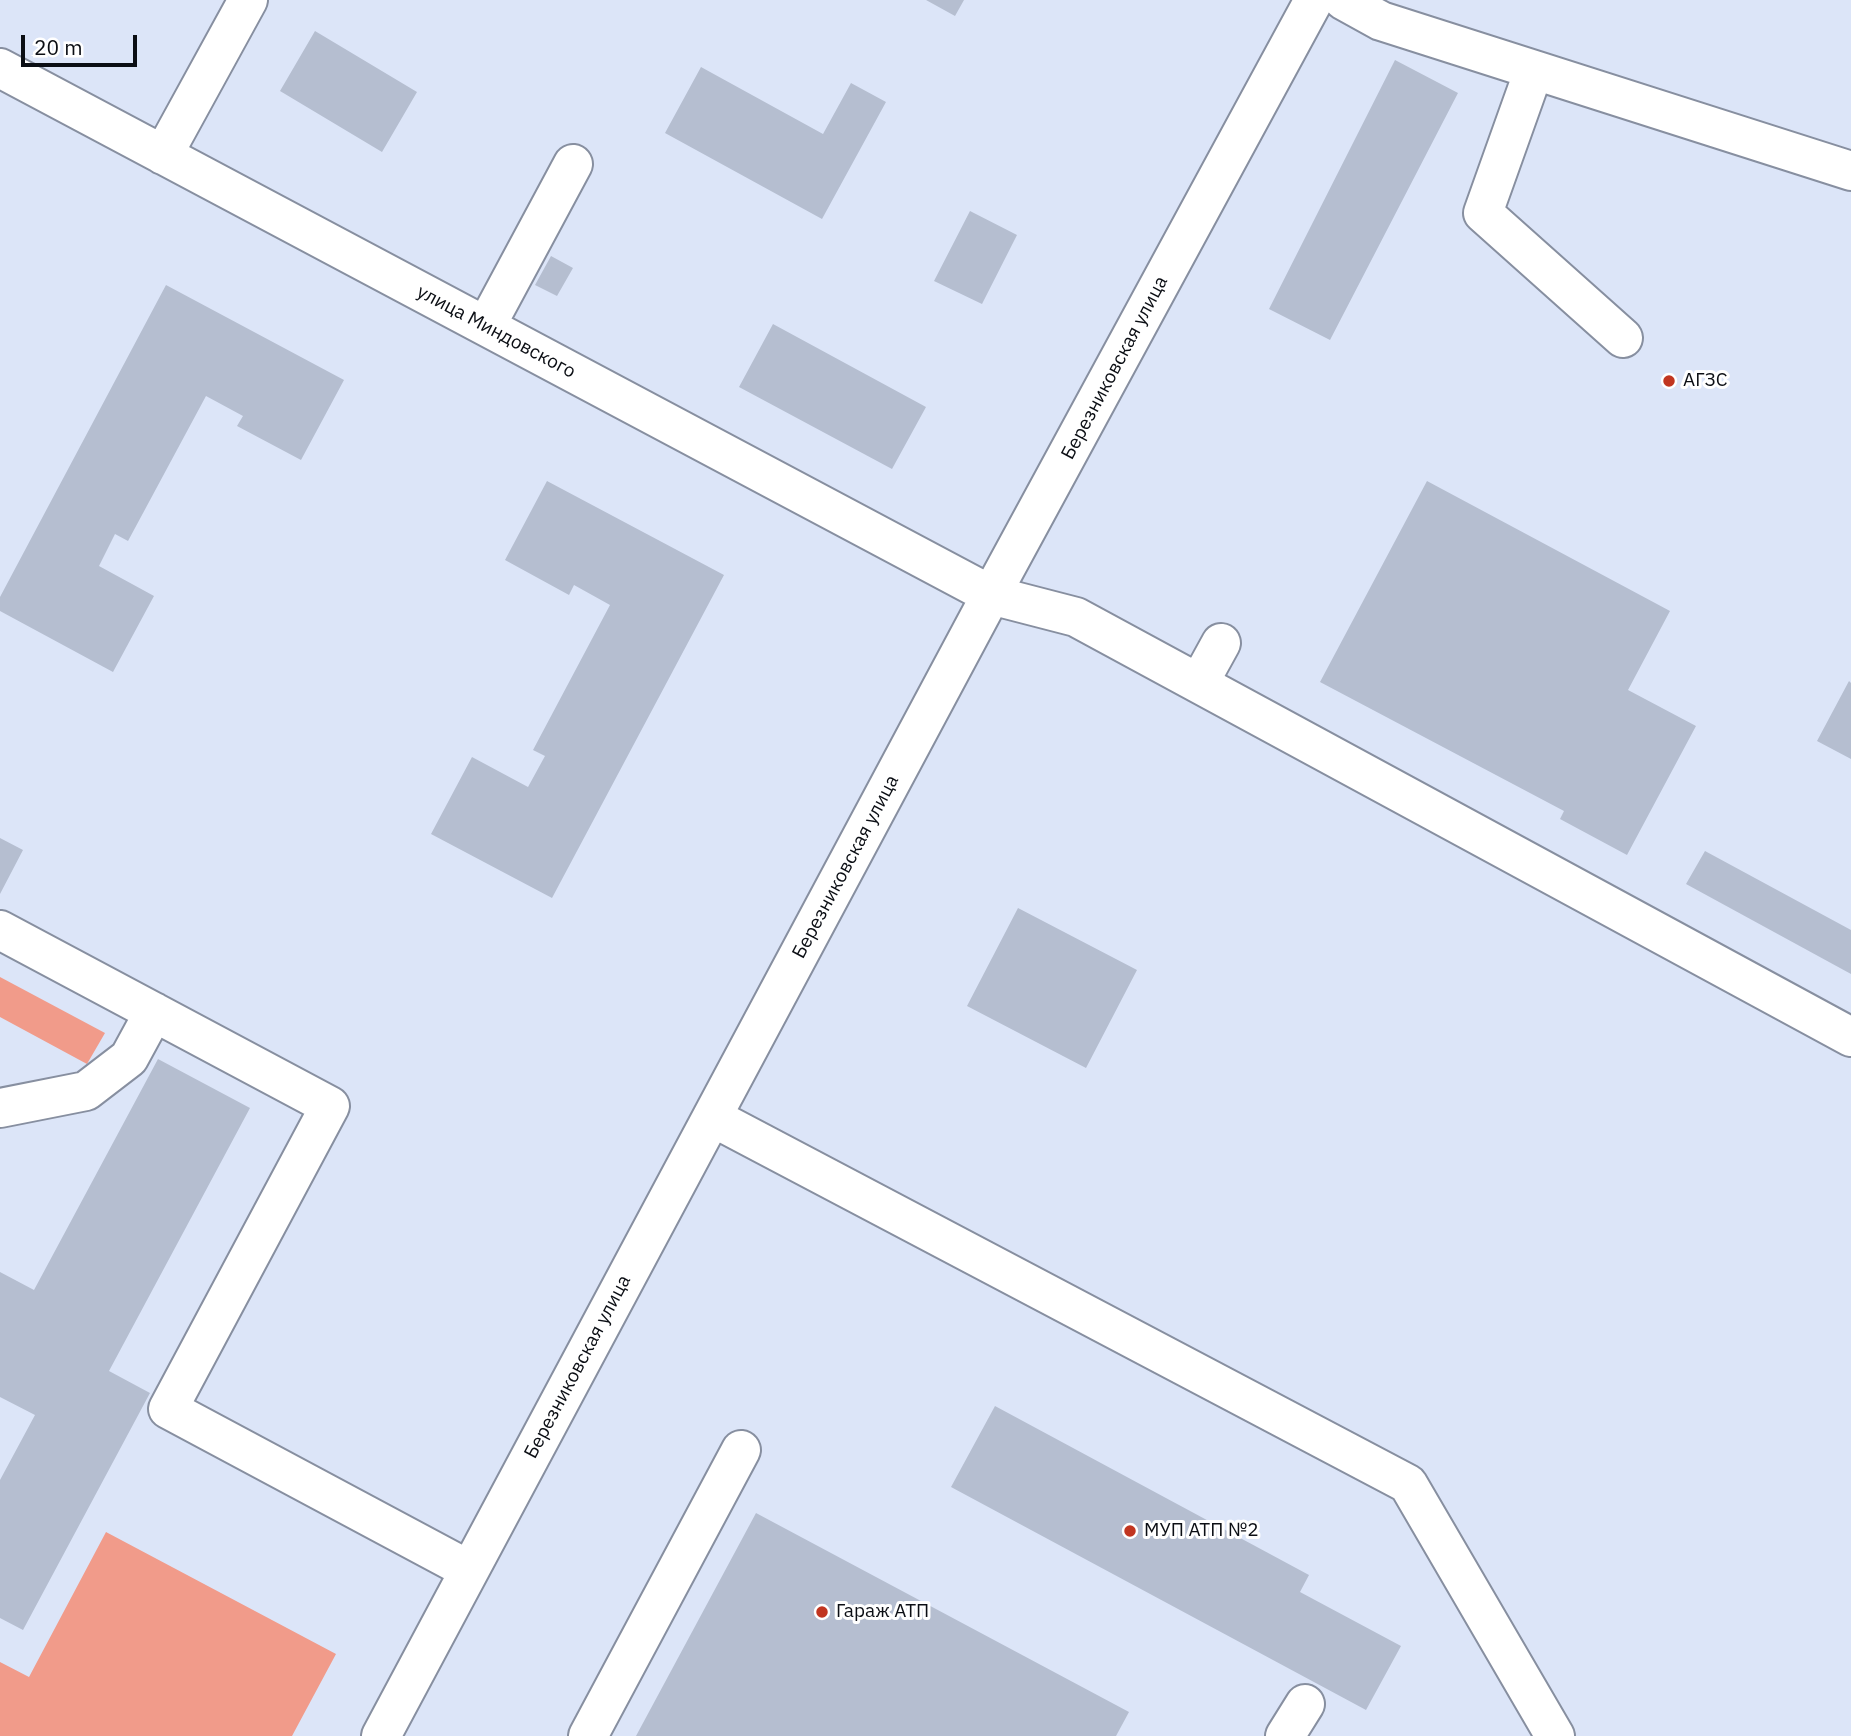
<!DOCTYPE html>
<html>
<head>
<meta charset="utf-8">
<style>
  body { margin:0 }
  #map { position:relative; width:1851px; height:1736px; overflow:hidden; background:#dce5f8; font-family:"IBM Plex Sans",sans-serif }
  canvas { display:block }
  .scale { position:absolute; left:21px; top:35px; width:116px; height:32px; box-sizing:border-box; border:4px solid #0b0e14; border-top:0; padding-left:9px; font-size:21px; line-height:24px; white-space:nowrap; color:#0b0e14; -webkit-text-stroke:5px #fff; paint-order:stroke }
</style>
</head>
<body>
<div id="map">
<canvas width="1851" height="1736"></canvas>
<div class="scale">20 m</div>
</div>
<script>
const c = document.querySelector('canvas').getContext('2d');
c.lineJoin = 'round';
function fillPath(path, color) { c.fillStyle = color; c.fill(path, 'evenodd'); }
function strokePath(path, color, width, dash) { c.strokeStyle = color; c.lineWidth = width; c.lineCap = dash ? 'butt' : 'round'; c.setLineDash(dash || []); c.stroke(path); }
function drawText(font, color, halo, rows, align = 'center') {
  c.font = font + ' "IBM Plex Sans",sans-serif'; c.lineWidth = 6; c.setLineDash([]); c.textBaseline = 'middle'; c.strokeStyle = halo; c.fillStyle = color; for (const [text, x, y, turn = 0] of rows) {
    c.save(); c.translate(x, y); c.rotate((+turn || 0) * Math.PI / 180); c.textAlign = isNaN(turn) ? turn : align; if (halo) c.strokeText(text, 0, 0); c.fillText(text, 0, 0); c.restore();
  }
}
fillPath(new Path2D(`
  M0,977l105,56 -18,31 -87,-47z
  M106,1532l230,122 -44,82h-292v-74l29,15z`), '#f19b8a');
fillPath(new Path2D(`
  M926,0h38l-9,16z
  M315,31l102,61 -35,60 -102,-61z
  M1395,60l63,33 -128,247 -61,-31z
  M701,67l122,67 28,-51 35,19 -64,117 -157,-86z
  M970,211l47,24 -35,69 -48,-23z
  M551,256l22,12 -16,28 -22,-11z
  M166,285l178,95 -43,80 -64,-34 6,-10 -37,-20 -78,145 -13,-7 -16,32 55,30 -41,76 -113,-61v-14z
  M773,324l153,83 -34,62 -153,-82z
  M547,481l177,94 -172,323 -121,-64 41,-77 56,30 17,-31 -12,-6 77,-145 -36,-20 -5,10 -64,-35z
  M1427,481l243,130 -42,79 68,36 -69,129 -67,-36 4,-8 -244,-129z
  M1849,681l2,2v76l-34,-18z
  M0,838l23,12 -23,44z
  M1705,851l146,79v44l-165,-90z
  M1018,908l119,62 -51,98 -119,-62z
  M158,1059l92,49 -141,263 41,22 -127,237 -23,-12v-138l35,-65 -35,-18v-125l34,18z
  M995,1406l314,169 -9,17 101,54 -35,64 -415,-223z
  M756,1513l373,199 -13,24h-480z`), '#b5bed0');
const minor = new Path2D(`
  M1343,0l38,21 470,150
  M0,68l991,527 85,22 775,420
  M1534,70l-51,143 140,125
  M163,155l85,-155
  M486,326l87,-162
  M1199,683l22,-40
  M0,930l330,176 -162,303 301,161
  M0,1108l86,-17 43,-33 25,-46
  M712,1117l696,367 147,252
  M381,1736l610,-1141 323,-595
  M588,1736l153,-286
  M1285,1736l20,-32`);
strokePath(minor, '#878fa0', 42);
strokePath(minor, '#fff', 38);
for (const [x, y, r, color] of [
  [1669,381,7,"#c13520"],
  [1130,1531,7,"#c13520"],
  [822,1612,7,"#c13520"]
]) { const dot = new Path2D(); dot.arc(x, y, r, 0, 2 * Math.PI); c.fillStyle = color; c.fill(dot); strokePath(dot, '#fff', 2.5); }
drawText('19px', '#0b0e14', '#fff', [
  ["улица Миндовского",496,332,28],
  ["Березниковская улица",1115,368,-62],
  ["Березниковская улица",846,867,-62],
  ["Березниковская улица",578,1367,-62]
]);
drawText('19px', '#0b0e14', '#fff', [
  ["АГЗС",1683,381],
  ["МУП АТП №2",1144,1531],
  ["Гараж АТП",836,1612]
], 'left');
</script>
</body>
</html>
